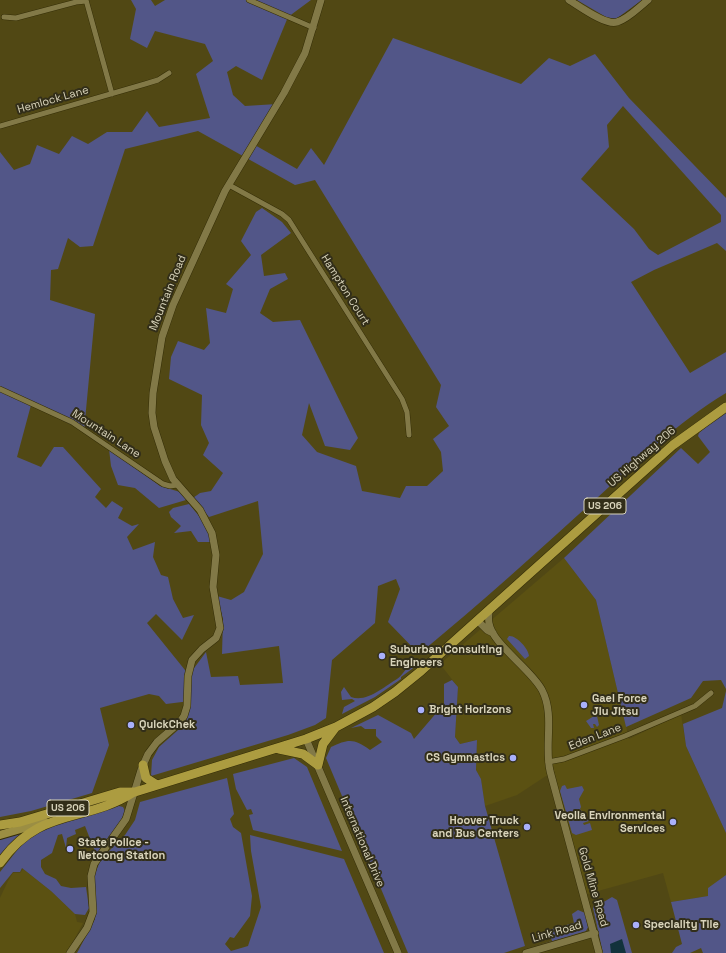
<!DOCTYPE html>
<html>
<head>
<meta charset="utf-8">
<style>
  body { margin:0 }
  canvas { display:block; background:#514814 }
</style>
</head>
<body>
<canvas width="726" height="953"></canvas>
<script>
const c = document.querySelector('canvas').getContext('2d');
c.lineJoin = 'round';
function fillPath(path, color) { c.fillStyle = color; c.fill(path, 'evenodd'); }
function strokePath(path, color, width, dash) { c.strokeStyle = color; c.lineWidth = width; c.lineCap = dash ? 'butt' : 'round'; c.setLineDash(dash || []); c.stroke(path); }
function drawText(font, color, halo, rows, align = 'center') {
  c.font = font + ' "Space Grotesk",sans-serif'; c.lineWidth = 4; c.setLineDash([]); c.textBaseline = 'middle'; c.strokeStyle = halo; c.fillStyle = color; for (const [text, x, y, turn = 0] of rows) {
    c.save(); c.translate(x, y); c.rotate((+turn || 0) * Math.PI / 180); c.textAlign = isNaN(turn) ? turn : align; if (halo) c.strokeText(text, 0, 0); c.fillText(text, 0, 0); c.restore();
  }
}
fillPath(new Path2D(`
  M564,558l32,42 33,139 52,-25 5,32 40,87v42l-17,13 -1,8 -37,6 -8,-29 -76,21 -35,-122 -35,23 -32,11 -4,-27 -5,-9 1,-30 -17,4 -5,-7 3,-50 -18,-23z
  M23,869l28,22 24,23 2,8 6,1 -16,30h-67v-55l8,-17 5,-8h7z`), '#5b5112');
fillPath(new Path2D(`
  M131,0h20l4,6 10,-6h146l-23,17 -26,63 -26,-14 -9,6 6,23 12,11 32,-2 -24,40 44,25 14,-21 13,17 69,-127 128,46 28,-26 21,8 25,-12 34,44 97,100v53l-9,-8 -63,27 -23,12 59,91 36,-21v41c-48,29 -88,68 -129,105 -59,53 -117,106 -178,156l-31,-32 12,-33 -4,-10 -18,7 -3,37 -43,37 -6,58 -11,7 -27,10 -137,41 1,-16 7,-13 27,-24 4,-22 -24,3 -7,-8 -10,-2 -49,14 9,37 -17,48 -61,18 -31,6v-665l14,18 16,-6 7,-19 22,9 13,-18 16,8 19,-12h25l15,-21 12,16 51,-9 -14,-44 17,-13 -8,-17 -50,-13 -8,17 -17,-9 6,-30zM623,106l98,109v7l-63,33 -9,-6 -15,-20 -53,-50 28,-32 -2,-22zM198,131l97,54 20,-5 126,205 -5,22 13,19 -16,13 8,13 2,19 -16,15h-21l-6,12 -38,-7 -6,-25 -39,-14 -15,-17 7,-32 16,43 25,4 8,-12 -58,-118 -27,2 -13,-9 10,-24 18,-10 -3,-6 -21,3 -3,-21 30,-22 -9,-11 -20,-14 -6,4 -15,29 10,14 -25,29 7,5 -7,24 -20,-5 4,35 -6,7 -26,-9 -7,16 -2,22 33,16 -1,30 8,18 -6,12 20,18 -12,18 -11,2 -7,5 16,19 49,-16 5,53 -19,38 -13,8 -14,-4 6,23 -1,35 57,-8 4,37 -43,2 -2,-9 -27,1 -5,-25 -17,23 -42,-52 9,-9 26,26 12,-25 -11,3 -10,-19 -5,-22 -7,-2 -8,-18 2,-15 -22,8 -6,-13 12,-13 -7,2 -14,-8 5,-10 -11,-7 -6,7 -11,-11 6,-8 -38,-42h-9l-13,20 -24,-10 14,-52 53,26 11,-117 -45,-14 1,-30 7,-1 10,-31 12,9 13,-1 32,-97z
  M577,0h65l-26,19 -10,-2z
  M726,410v279l-5,-9 -18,1 -12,17 -65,29 -30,-127 -32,-42 117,-110 17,16 12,-12 -12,-16 1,-3z
  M109,449l51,37 20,6 6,8 -27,8 -24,-20 -17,-3 -7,-19z
  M189,504l15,18 9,20h-15l-7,-11 -17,2 7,-7 -10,-9 -2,-5 4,-4z
  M509,636c7,-1 20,13 20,20l-4,3 -18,-20z
  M410,660l5,2 1,4 -15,11v2l-26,18 -33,17 2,-7 11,-6 -3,-2 -10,1 -1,-8 3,-5 7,10c16,6 34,-11 46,-18 6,-4 7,-10 14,-13z
  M452,680l6,7 -3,50 5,7 17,-4 -1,30 5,9 4,27 40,140 -21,7h-96l-82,-195 5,-11c17,-8 23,-9 39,3l12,-8 -6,-6v-7h-11l-4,-3 -10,2 27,-13 33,18 3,6 30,-35v-20z
  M726,691v142l-40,-87 -3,-22 39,-16z
  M594,716h3l2,9 -2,2 -2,-3h-2l1,4h-3l-5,-7z
  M294,758l13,9 35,84 -89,-21 -4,-15 4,-1 -2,-5 -4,1 -11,-21 -3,-15z
  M227,778l7,36 -4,5 3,8 8,6 11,63 -2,20 -16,22 -4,-1 -5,7 6,7 17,-5 13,-39 -10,-56 -1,-16 94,24 40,94h-307l18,-34 -1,-43 7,-17 24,-24 10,-15 5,-18z
  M565,785l2,4 15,-3 2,4 -5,9 2,8 -1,2 9,12 -6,2 1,2 6,-2 2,7 -16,5 -4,-2 -12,-42 2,-5z
  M119,806l4,1 2,4 -5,12 -24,31 -11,-28 -10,4 1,4 -9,4 -1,10 -4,-14 -4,1 -6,18 -11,7v7l4,7 11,5 5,7 10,2 15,-1 3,21 -4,7 -10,-1 -24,-23 -29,-23 -2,4h-7l-13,16v-16l26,-33 34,-17z
  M26,830l-26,28v-21z
  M726,875v78h-23l-2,-5 -11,5h-18l4,-6 6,-3 -11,-42 37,-6v-8z
  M612,897l5,3 15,53h-29l-10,-45 1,-3 3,1z
  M578,910l7,3 3,14 -2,4 -60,18 26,-8 -4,-11 26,-7 -2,-9z`), '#525688');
fillPath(new Path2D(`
  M622,939l4,14h-15l-1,-9z`), '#12323b');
const street = new Path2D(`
  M86,0l26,94
  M249,0l65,28
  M4,17l12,1 60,-16 10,-1
  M0,126l145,-42 13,-4 11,-7
  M229,185l53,29 7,6 113,179 5,13 2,23
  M0,389l72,33 91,62 7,2 7,-1
  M548,762l16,-3 61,-23 70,-30 16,-13`);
const secondary = new Path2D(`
  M569,0c10,6 37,26 48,22 11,-3 22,-15 31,-22
  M489,610c0,4 -1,9 0,13 3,21 42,46 53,67 13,25 2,54 8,81l49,182
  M478,621l9,9 6,3
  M306,739l92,214
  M70,953l17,-25 6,-16 -2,-36 3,-12 32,-45 15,-49 7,-16 9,-12 22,-19 5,-7 3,-10 1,-30 4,-16 10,-11 14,-11 4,-10 -7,-41 3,-32 -4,-22 -12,-23 -27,-31 -8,-18 -11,-34 -2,-14 1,-20 9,-56 11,-32 52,-114 59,-98 21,-40 16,-53
  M526,953l69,-20`);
const primary = new Path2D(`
  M0,835l45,-13`);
const highway = new Path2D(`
  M279,749l24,5 15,11 5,-21 12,-16
  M143,765l3,13 11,7
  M0,825l20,-3 100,-30h15l171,-53 30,-12 37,-20 22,-15 26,-21 252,-226 53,-38
  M0,863c40,-57 84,-39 134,-71`);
strokePath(street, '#342d06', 6);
strokePath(secondary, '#342d06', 8);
strokePath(primary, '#342d06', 10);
strokePath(highway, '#342d06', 10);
strokePath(street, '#827947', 5);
strokePath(secondary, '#827947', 7);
strokePath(primary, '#9b8e43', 8);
strokePath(highway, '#ac9c40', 9);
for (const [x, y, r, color] of [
  [382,656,4,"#a9b0fc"],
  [584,705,4,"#a9b0fc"],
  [421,710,4,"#a9b0fc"],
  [131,725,4,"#a9b0fc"],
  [513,758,4,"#a9b0fc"],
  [673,822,4,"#a9b0fc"],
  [527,827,4,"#a9b0fc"],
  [70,849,4,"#a9b0fc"],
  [636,925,4,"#a9b0fc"]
]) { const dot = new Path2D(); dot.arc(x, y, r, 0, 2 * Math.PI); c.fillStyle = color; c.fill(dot); strokePath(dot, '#322e19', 1.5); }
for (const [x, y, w] of [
  [605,506,42],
  [68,808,42]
]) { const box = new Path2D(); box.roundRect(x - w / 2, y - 8, w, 16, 3); c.fillStyle = '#322e19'; c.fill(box); strokePath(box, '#d9d4bb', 1); }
drawText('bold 10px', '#d9d4bb', null, [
  ["US 206",605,506],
  ["US 206",68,808]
]);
drawText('11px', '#d9d4bb', '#322e19', [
  ["Hemlock Lane",53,100,-16],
  ["Hampton Court",345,290,58],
  ["Mountain Road",168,293,-68],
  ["Mountain Lane",106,434,33],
  ["US Highway 206",642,457,-41],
  ["Eden Lane",595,737,-21],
  ["International Drive",362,842,67],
  ["Gold Mine Road",593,887,74],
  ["Link Road",557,932,-16]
]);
drawText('bold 11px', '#d9d4bb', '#322e19', [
  ["Suburban Consulting",390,650],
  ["Engineers",390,663],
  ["Gael Force",592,699],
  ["Jiu Jitsu",592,712],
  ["Bright Horizons",429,710],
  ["QuickChek",139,725],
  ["CS Gymnastics",505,758,"right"],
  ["Veolia Environmental",665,816,"right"],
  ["Services",665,829,"right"],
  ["Hoover Truck",519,821,"right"],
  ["and Bus Centers",519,834,"right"],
  ["State Police -",78,843],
  ["Netcong Station",78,856],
  ["Speciality Tile",644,925]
], 'left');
</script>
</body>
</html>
